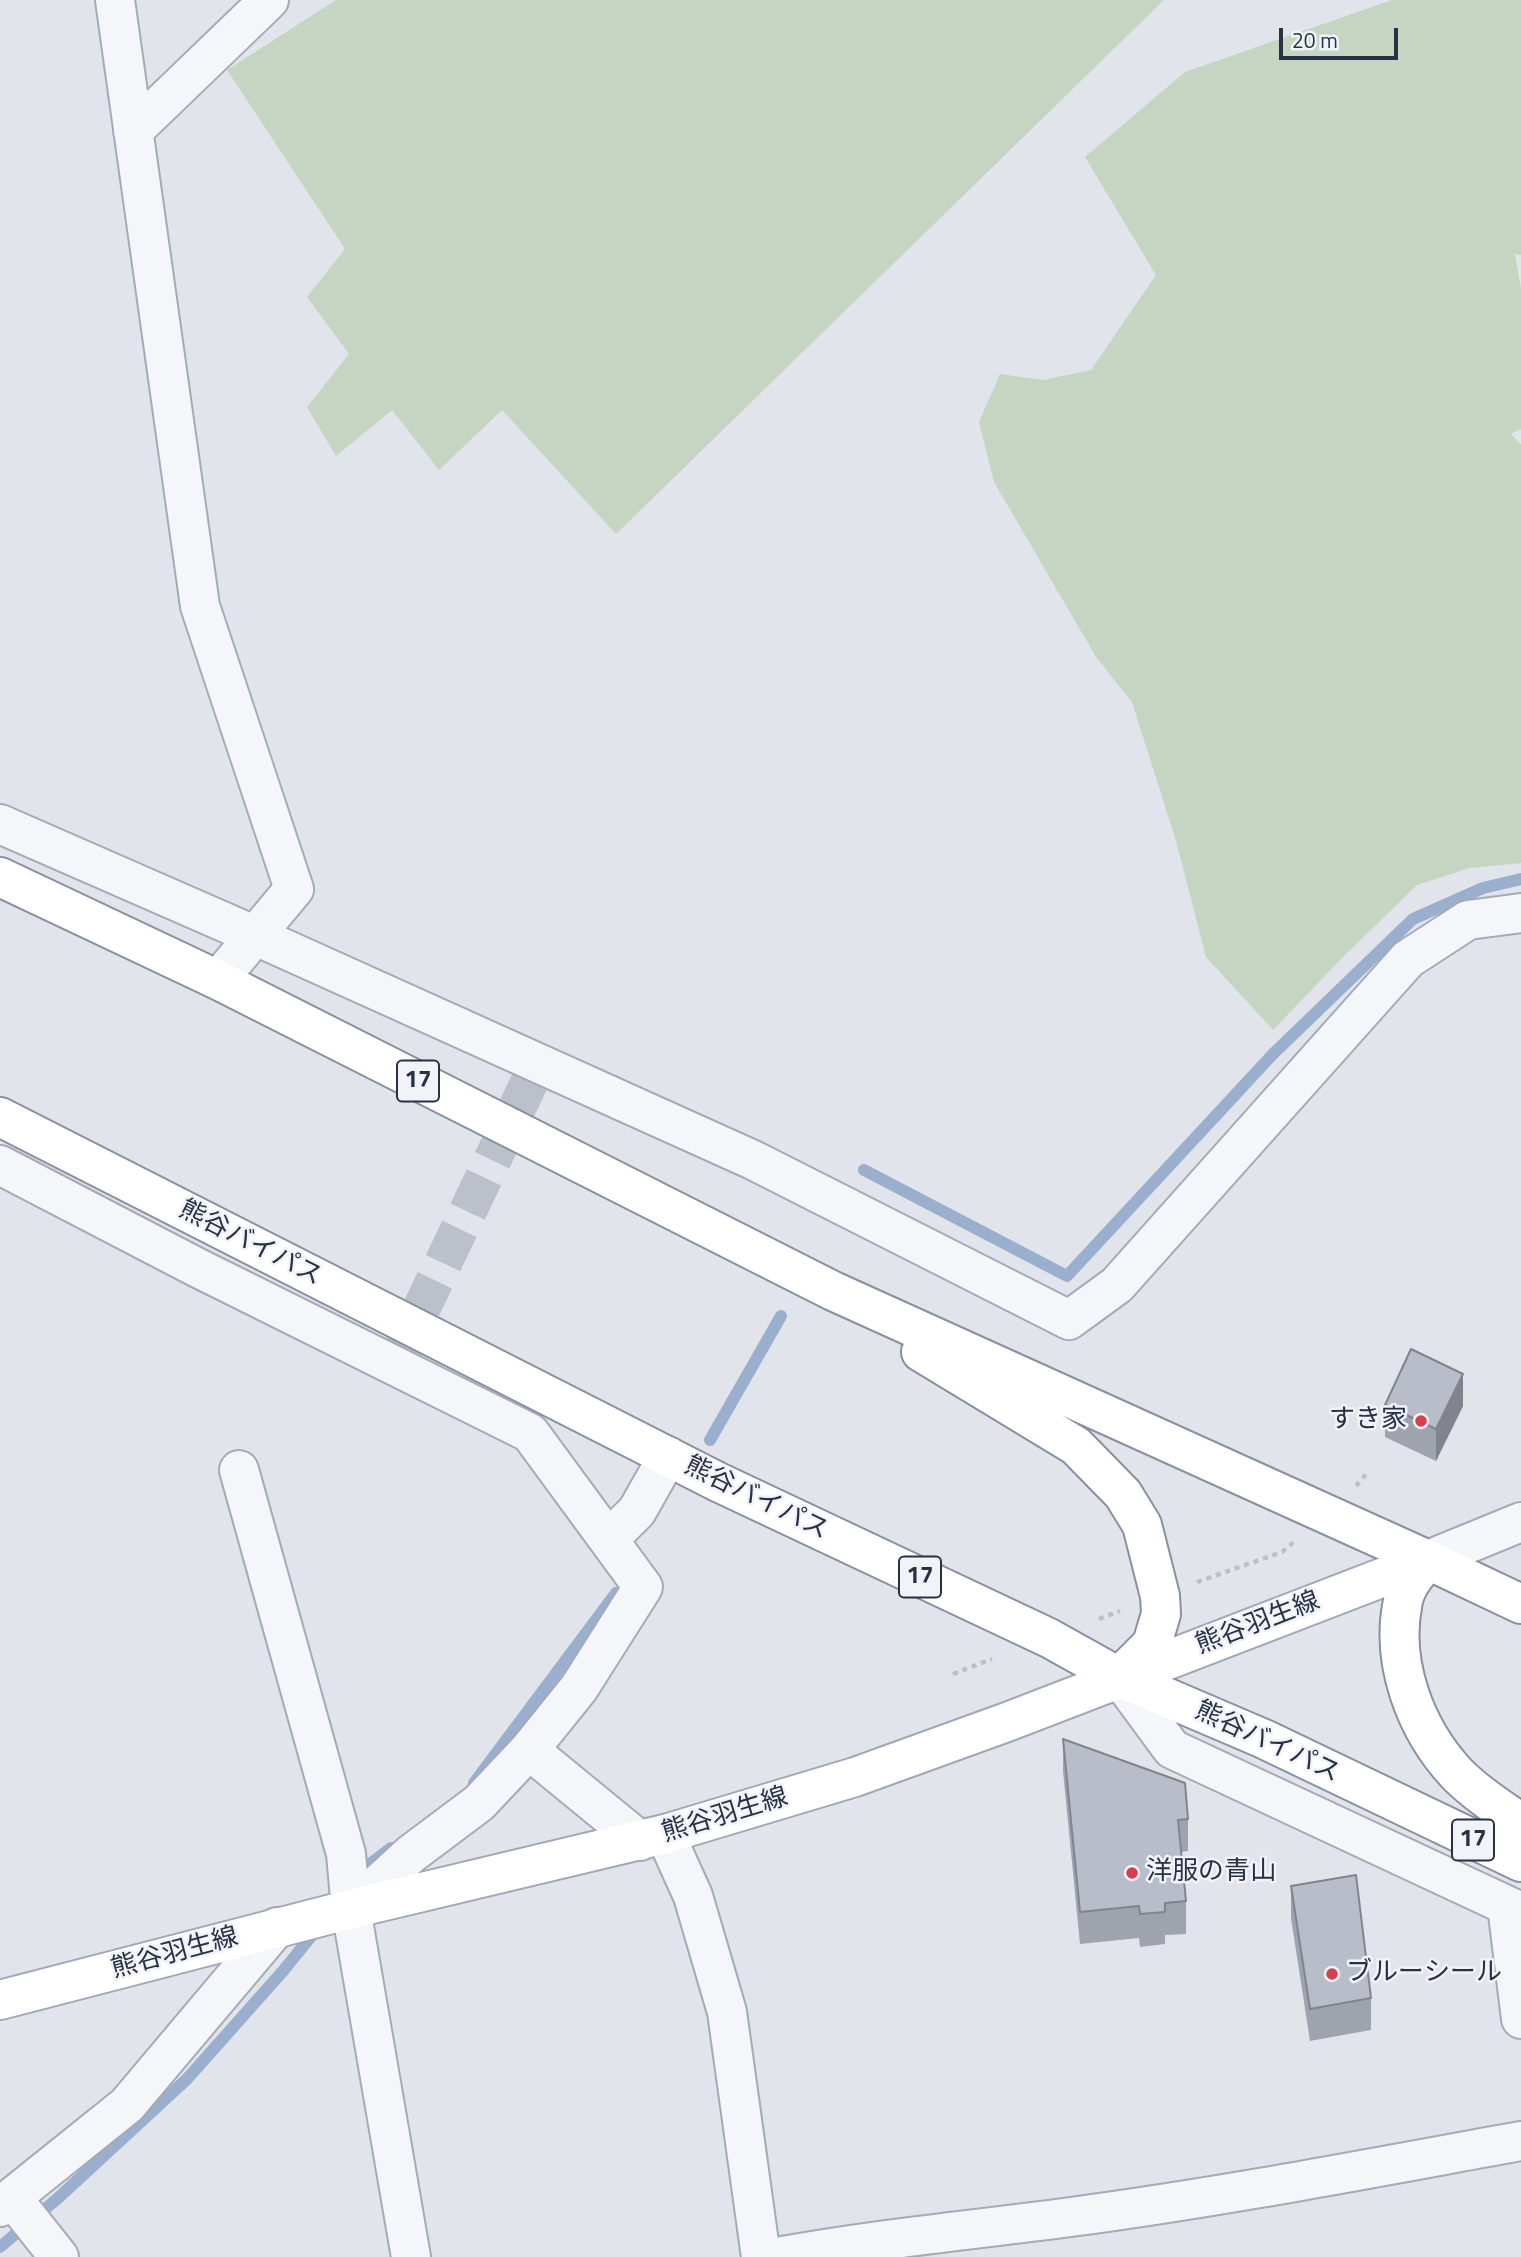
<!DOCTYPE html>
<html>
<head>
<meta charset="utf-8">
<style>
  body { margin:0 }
  #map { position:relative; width:1521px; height:2257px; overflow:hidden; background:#e1e4eb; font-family:"Titillium Web",sans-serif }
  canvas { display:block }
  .scale { position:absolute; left:1279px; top:28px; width:119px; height:32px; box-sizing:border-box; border:4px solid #283044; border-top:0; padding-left:9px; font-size:21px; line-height:24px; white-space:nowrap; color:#283044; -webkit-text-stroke:5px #f1f3f8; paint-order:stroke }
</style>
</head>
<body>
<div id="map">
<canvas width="1521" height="2257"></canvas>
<div class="scale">20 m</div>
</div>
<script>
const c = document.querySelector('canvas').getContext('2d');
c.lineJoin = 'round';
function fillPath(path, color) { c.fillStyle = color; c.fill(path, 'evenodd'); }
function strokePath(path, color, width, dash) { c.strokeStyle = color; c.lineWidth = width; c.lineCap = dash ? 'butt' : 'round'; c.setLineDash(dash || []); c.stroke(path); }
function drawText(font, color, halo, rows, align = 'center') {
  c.font = font + ' "Titillium Web","Noto Sans JP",sans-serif'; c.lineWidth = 5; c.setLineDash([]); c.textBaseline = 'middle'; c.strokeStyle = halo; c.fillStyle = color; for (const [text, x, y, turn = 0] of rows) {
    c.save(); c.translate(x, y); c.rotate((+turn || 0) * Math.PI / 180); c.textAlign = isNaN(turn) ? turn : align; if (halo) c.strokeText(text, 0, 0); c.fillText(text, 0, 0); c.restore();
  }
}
fillPath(new Path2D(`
  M336,0h828l-548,534 -114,-124 -63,60 -47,-60 -56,46 -29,-49 42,-53 -42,-57 38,-48 -118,-179z
  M1392,0h129v255l-6,-1 6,35v140l-10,5 10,11v418l-51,5 -53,17 -75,73 -69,72 -67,-73 -30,-116 -44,-139 -36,-45 -102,-175 -15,-60 21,-48 43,6 48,-10 65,-95 -71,-118 100,-85z`), '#c5d5c2');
strokePath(new Path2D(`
  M864,1170l203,106 206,-222 140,-135 70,-31 38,-9
  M710,1440l71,-124
  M474,1783l142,-190
  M356,1881l14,-17 21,-16
  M0,2247l57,-48 130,-120 96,-108 35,-43`), '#9aafcd', 12);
strokePath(new Path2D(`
  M394,1366l144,-302`), '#bcc0ca', 38, [38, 19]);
const minor = new Path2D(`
  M115,0l85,606 94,283 -76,91
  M133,131l136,-131
  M0,824l256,112 497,224 316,160 48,-35 291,-326 60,-39 53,-7
  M0,1165l198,103 332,165 113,154 -64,101 -50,62 -50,53 -68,51 -60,55
  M239,1470l107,384 5,55 60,348
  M609,1539l28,-28 31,-55
  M1428,1560l93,-38
  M1119,1677l53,72 349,163
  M529,1750l111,91
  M665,1834l28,62 34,116 34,245
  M1507,1906l14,113
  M13,2199l46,58
  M0,2207l127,-102 150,-178
  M777,2257c98,-18 196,-27 294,-40 151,-20 301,-49 450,-76`);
const major = new Path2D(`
  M0,2000l351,-91 314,-75 190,-57 152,-55 421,-162`);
const highway = new Path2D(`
  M0,877l218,103 615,311 595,269 93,44
  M0,1117l718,365 331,156 70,39 145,62 257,123
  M921,1352l155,94 47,48 19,31 18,71 1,18 -9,30 -33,33
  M1428,1560c-10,12 -22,25 -25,41 -13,61 12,128 54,173 19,19 42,34 64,49`);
strokePath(minor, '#a6aab6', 42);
strokePath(major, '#a0a7b7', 42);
strokePath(highway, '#8890a2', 42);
strokePath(new Path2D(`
  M1356,1486l12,-14
  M1197,1582l85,-30 13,-11
  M1099,1619l21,-8
  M953,1674l39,-15`), '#bbbfc6', 4.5, [5, 5]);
strokePath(minor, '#f4f6f9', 38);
strokePath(major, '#fff', 38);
strokePath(highway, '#fff', 38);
fillPath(new Path2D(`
  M1385,1405l78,1 -27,55 -51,-24z
  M1063,1739l125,80v32l-7,1 5,49v33l-21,1v9l-25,3 -1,-9 -59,6 -17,-173z
  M1291,1886l80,112v32l-61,11 -19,-123z`), '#9ea3ad');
fillPath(new Path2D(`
  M1463,1374v32l-27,55v-32z`), '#81848d');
const building = new Path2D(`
  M1411,1349l52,25 -27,55 -51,-24z
  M1063,1739l122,44 3,36 -10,1 8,81 -21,2v9l-25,2 -1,-8 -59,6z
  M1356,1875l15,123 -61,11 -19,-123z`);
fillPath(building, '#b8bdc9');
strokePath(building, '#81848d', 2);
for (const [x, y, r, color] of [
  [1421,1421,7,"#d73f4c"],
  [1132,1873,7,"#d73f4c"],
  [1332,1974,7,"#d73f4c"]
]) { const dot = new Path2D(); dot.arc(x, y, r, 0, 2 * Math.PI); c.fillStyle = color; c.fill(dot); strokePath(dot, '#f1f3f8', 2.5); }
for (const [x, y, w] of [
  [418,1081,42],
  [920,1577,42],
  [1473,1840,42]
]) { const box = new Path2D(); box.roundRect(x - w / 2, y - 20.5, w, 41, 5); c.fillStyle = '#f1f3f8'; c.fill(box); strokePath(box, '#283044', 2); }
drawText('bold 24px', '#283044', null, [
  ["17",418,1081],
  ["17",920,1577],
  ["17",1473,1840]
]);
drawText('26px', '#283044', '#f1f3f8', [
  ["熊谷バイパス",250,1244,27],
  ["熊谷バイパス",756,1499,26],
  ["熊谷羽生線",1258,1624,-21],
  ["熊谷バイパス",1267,1743,25],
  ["熊谷羽生線",725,1816,-17],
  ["熊谷羽生線",175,1954,-15]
]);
drawText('26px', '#283044', '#f1f3f8', [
  ["すき家",1407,1421,"right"],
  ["洋服の青山",1146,1873],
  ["ブルーシール",1346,1974]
], 'left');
</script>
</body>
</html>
